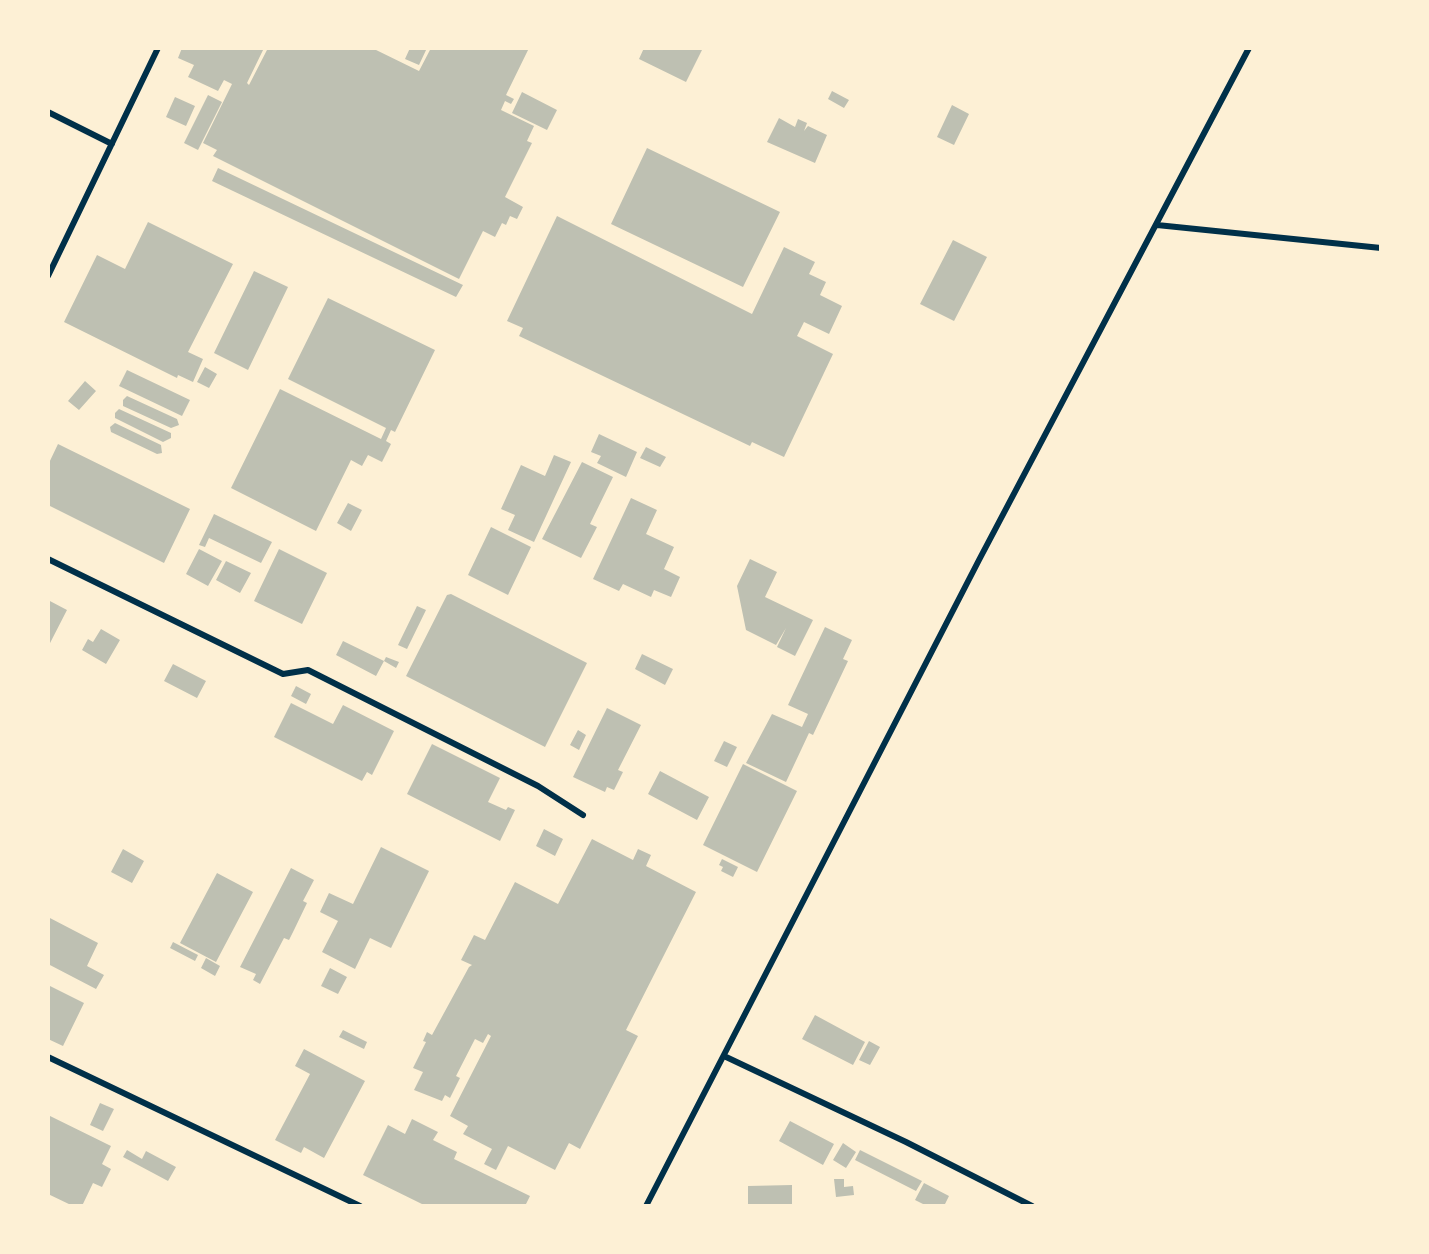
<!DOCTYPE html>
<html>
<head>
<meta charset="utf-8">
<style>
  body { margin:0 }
  #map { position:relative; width:1429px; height:1254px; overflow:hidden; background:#fdf0d5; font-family:"Asap Condensed",sans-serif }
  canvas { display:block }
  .frame { position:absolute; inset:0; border:50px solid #fdf0d5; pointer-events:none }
</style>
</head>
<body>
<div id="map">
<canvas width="1429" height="1254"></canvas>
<div class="frame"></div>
</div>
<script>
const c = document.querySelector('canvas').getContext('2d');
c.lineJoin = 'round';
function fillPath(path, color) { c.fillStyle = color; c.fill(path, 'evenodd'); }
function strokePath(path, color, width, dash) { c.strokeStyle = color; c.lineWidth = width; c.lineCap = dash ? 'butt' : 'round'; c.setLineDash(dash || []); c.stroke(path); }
fillPath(new Path2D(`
  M182,48h82l-17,35 2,2 19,-37h104l47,23 12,-23h98l-23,47 8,4 -3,5 -6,-3 -4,9 33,16 -7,15 5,2 -27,54 18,10 -6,12 -7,-3 -4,9 -4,-2 -7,14 -12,-6 -24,48 -246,-123 4,-6 -14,-7 29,-59 -8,-4 -6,11 -30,-14 6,-12 -16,-7z
  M410,48h17l-8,17 -14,-6z
  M644,48h59l-17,34 -47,-23z
  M832,91l17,9 -5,8 -16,-9z
  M522,92l35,18 -10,20 -35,-17z
  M208,95l14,7 -24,48 -14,-7z
  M175,97l20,9 -9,20 -20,-9z
  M952,105l17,9 -15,31 -17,-8z
  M779,118l16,9 3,-8 9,4 -3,8 4,-5 19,9 -12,28 -48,-21z
  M647,148l133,64 -37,75 -132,-63z
  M218,168l245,117 -7,12 -244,-116z
  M557,216l195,98 32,-67 31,15 -6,12 17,8 -6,13 22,11 -13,28 -25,-12 -7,14 36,18 -49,103 -32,-15 -2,4 -231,-110 4,-8 -16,-7z
  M148,222l85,42 -45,88 15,7 -10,23 -15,-7 -1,3 -113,-56 33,-67 28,14z
  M953,240l34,17 -33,64 -34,-17z
  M254,271l34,16 -40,83 -34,-17z
  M328,298l107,52 -40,82 -4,-2 -5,11 5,3 -9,18 -14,-7 -6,11 -11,-6 -35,71 -85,-43 49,-99 101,50 5,-11 -98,-49z
  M205,367l12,7 -8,14 -12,-6z
  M127,370l63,30 -8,16 -63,-30z
  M85,381l11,10 -17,19 -11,-9z
  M127,396l50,23 2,6 -8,3 -48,-22v-6z
  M119,409l52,24v5l-8,4 -48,-24v-5z
  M115,423l46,22 1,8 -5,1 -46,-22 -1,-5z
  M599,434l38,18 -11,25 -29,-14 4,-7 -10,-4z
  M58,444l132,65 -26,54 -116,-58v-40z
  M646,447l20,10 -6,10 -20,-9z
  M554,455l17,7 -37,80 -26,-12 7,-15 -14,-6 20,-44 24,11z
  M582,462l31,15 -23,47 7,3 -16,31 -39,-19z
  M631,498l26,12 -11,24 28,13 -10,22 16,8 -9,20 -17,-7 -3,7 -28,-13 -4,7 -26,-12z
  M348,503l14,7 -11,21 -14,-8z
  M214,514l58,28 -11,21 -52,-25 -4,9 -6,-2z
  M491,527l40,20 -23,48 -40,-20z
  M199,549l23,12 -14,25 -22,-12z
  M279,549l48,24 -25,51 -48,-23z
  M750,559l27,13 -12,25 48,23 -18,36 -18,-9 9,-19 -10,17 -30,-15 -9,-44z
  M226,561l25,12 -11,20 -24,-13z
  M451,594l136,69 -42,84 -139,-71 41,-81z
  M48,600l19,10 -19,37z
  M417,606l9,4 -19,39 -9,-4z
  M825,627l27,13 -9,19 5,2 -35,74 -4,-2 -23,49 -40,-19 26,-49 30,13 6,-13 -20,-9z
  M101,629l19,11 -14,24 -24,-14 6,-11 5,3z
  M343,641l41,20 2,-4 13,5 -3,6 -12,-7 -8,15 -40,-21z
  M642,654l31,15 -8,16 -30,-16z
  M173,664l33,17 -9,17 -33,-17z
  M296,686l15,8 -5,10 -15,-8z
  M291,703l42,21 10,-19 51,26 -22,44 -5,-3 -5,9 -88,-44z
  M607,708l34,17 -23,45 5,2 -9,18 -7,-3 -2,5 -32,-15z
  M578,730l8,5 -7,15 -9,-5z
  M724,741l13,6 -10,20 -13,-6z
  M432,744l68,34 -12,24 18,8 2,-3 7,3 -15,31 -93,-47z
  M743,764l54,27 -40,81 -54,-27z
  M660,771l49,26 -12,23 -49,-26z
  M544,829l19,10 -8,17 -19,-10z
  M592,839l41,21 5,-11 13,6 -5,11 50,26 -70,138 12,6 -58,113 -11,-6 -14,27 -47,-24 -12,24 -12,-6 8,-15 -29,-15 5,-8 -18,-10 41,-80 -3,-2 -5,9 -8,-4 -19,37 4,2 -10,20 -5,-3 -3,6 -28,-11 9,-18 -10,-4 13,-26 -3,-1 4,-9 5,3 37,-68 3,-2 -11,-5 13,-25 11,5 30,-58 43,22z
  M381,847l48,24 -38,77 -21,-10 -15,31 -33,-17 16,-31 -18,-9 9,-19 24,11z
  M123,849l21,12 -12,22 -21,-11z
  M722,859l16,8 -5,10 -12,-6 2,-4 -4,-2z
  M291,868l23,12 -11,21 4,2 -13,27 -5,10 -5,-2 -24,46 -7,-4 3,-6 -16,-7z
  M217,873l36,19 -37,70 -36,-19z
  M48,917l50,26 -11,23 17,9 -8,14 -48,-25z
  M173,942l25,13 -3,6 -25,-13z
  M206,958l14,8 -5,10 -14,-8z
  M330,968l17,9 -9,17 -17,-8z
  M48,985l36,18 -21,43 -15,-7z
  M815,1015l50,27 -12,23 -51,-26z
  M343,1030l24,12 -3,7 -25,-12z
  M869,1041l11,6 -10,18 -11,-5z
  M304,1049l61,32 -41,77 -20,-11 -3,6 -26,-13 35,-66 -15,-8z
  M100,1103l14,6 -11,22 -13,-6z
  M48,1115l63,31 -9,18 9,5 -9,18 -9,-4 -11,23h-9l-25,-12z
  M412,1119l26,13 -5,8 24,12 -3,7 76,37 -5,10h-99l-63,-31 25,-50 17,9z
  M790,1121l44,23 -11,21 -44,-24z
  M843,1143l13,9 -10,16 -13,-8z
  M127,1150l15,9 4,-8 30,16 -8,14 -45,-24z
  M860,1150l62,31 -6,10 -61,-31z
  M834,1179h10v8l9,-1 1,9 -18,2z
  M924,1183l25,13 -5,10h-17l-12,-6z
  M792,1185v21h-44v-20z`), '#bec0b2');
strokePath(new Path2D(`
  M48,112l64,32
  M1157,225l224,23
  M48,276l110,-228
  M48,559l235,115 25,-4 230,116 45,29
  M724,1056l182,86 126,64
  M48,1057l312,149
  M646,1206l333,-646 270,-512`), '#003049', 6);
</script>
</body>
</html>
